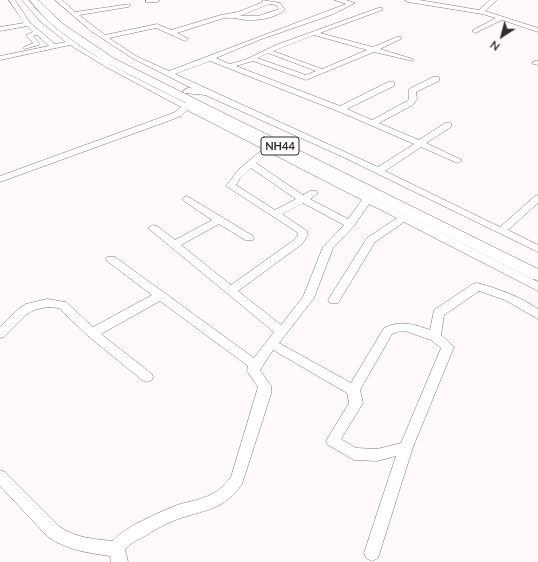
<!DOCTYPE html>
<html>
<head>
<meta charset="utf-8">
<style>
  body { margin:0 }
  #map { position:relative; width:538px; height:562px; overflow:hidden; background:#fdf9fc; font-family:Lato,sans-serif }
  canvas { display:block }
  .north { position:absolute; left:482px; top:16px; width:40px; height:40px; -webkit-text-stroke:3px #fff; paint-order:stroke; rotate:216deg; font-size:11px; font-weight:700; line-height:16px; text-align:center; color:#332b30 }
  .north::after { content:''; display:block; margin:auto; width:14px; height:18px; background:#332b30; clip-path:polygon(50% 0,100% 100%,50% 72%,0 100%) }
</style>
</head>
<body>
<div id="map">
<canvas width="538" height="562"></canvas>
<div class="north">N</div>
</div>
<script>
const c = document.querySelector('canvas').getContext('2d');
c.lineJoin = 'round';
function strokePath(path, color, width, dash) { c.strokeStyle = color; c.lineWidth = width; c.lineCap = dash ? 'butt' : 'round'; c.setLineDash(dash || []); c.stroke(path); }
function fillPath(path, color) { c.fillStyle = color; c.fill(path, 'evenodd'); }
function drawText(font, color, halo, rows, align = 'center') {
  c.font = font + ' Lato,sans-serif'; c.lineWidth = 4; c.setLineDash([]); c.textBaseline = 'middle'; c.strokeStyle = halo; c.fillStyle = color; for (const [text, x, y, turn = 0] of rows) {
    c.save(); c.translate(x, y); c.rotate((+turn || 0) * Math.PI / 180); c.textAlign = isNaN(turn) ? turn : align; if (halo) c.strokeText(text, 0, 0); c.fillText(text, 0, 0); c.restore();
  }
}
const minor = new Path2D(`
  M9,0h6l15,23 25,21 11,-2 -26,-21 -18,-21h6c40,49 102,74 157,103l7,-2 1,2 -2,2 347,177v9l-134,-69 -29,20 -37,61h-8l-2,-3 39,-62 30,-20 -28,-14 -15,22 -21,22 -19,50 -35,45 72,40 33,-55c16,-8 30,-4 46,2l4,-20 39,-26 4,-1c22,6 42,13 61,26v10l-33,-19 -26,-9 -35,24 -3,20 13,12 -41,100 -35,111 -6,3 -6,-3 -2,-5 32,-97 -19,5 -23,-1 -26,-15 -2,-4 23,-38 -2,-10 -74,-43 -13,20 11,16v8l-29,90c-18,25 -33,25 -61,34 -13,4 -25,11 -36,18 -8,4 -15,7 -20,14l3,12h-17l-1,-6c-22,-3 -43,-6 -62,-19l-48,-51v-16l5,2 55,55c16,11 34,12 53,14 5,-7 12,-10 19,-15 15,-8 30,-15 45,-21 24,-7 37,-6 54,-28l27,-90 -11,-16 1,-5 -88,-65 -59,33 51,40 1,3 -1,3 -5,2 -5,-2 -54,-44 -29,-28 -12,-1 -13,3 -8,5 -22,22 -4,1v-11l18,-18 8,-5 21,-5 19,3 27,25 59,-32 -45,-34 -1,-2 1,-2h8l139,101 20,-26 -126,-104 5,-3 4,1 18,14 37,-20 -28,-19 -2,-2 2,-2 3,-1 66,40 1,2 -1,2h-8l-26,-16 -38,21 50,40 63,-45 4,-5 -1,-3 -71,-46 13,-17 24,-20 -76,-39 -6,6 -10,4 -171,62v-6l165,-60 10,-4 6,-5 -75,-40 -36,-22 -70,15v-4l49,-10 -12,-11 -4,1 7,8 -1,1 -15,4v-2l9,-4 -7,-8 7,-3 -6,-6 -27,5v-4l24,-4zM269,152l93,48 -14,19 -38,-20 8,-6 -2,-2h-6l-7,4 -47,-32zM251,168l45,31 -21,11 -39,-25 4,-7zM303,203l41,22 -21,22 -20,50 -22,28 -43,-34 64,-47 6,-9 -1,-4 -25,-17zM405,331l26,9 10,8 -40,95 -24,6 -21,-1 -15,-9 22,-36 -3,-13 32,-56 5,-2z
  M55,0h7l13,12 55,-8v2l-2,1 -49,8 26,20 52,-11 14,6 50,-15 17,-3 25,-10 -1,-2 18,3 5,7c-10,8 -27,11 -39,10 -8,-1 -14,-3 -22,-2l-47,15 10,5v2l-2,1 -29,-13 -47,10 27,18 33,15 177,-67 -12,-4h12l9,3 -24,12 -72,25 -43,18 14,6 17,-5 29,-14 102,-37h4v2l-62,23 53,14 24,-10h4v2l-21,10 33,10v2l-39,-9 -68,28 -53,-19 -17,5 104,40 48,-24h6v4l-47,23 25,11 35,-19 2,-2v-10l24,-12h6v4l-23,11 1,7 -4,6 -34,18 40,17 26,-17h6v4l-25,16 36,17 -4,3 -3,-1 -34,-15 -36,24 115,56 35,-31 3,-1v8l-30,27 30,15v7l-197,-96 -138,-62 -71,-36 -41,-27zM269,4l7,1 3,4 -21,7h-18zM314,35l53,15 -45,19 -49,-18zM268,53l48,18 -10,4 -49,-17zM210,61l135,53 69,30 -36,23 -203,-93z
  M146,0h14l-3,2h-11z
  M405,0h14l60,10 11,-10h7l-12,11 53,17v4l-36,-12 -27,13 -3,-2 1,-1 23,-12 -14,-4 -74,-12z
  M535,61h3v4l-5,-1 -1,-1z`);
const highway = new Path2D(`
  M30,0h8l25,24 52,35 423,210v11l-6,-1 -425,-216c-28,-18 -57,-35 -77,-63z
  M188,88l18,1 5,3 -5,3 -22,-2 -1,-2z`);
strokePath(minor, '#877481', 1);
strokePath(highway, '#877481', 1);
fillPath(minor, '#fff');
fillPath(highway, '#fff');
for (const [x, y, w] of [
  [280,146,38]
]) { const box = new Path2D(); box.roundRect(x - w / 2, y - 9, w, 18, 3); c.fillStyle = '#fff'; c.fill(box); strokePath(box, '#332b30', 1); }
drawText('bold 11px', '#332b30', null, [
  ["NH44",280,146]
]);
</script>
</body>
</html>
